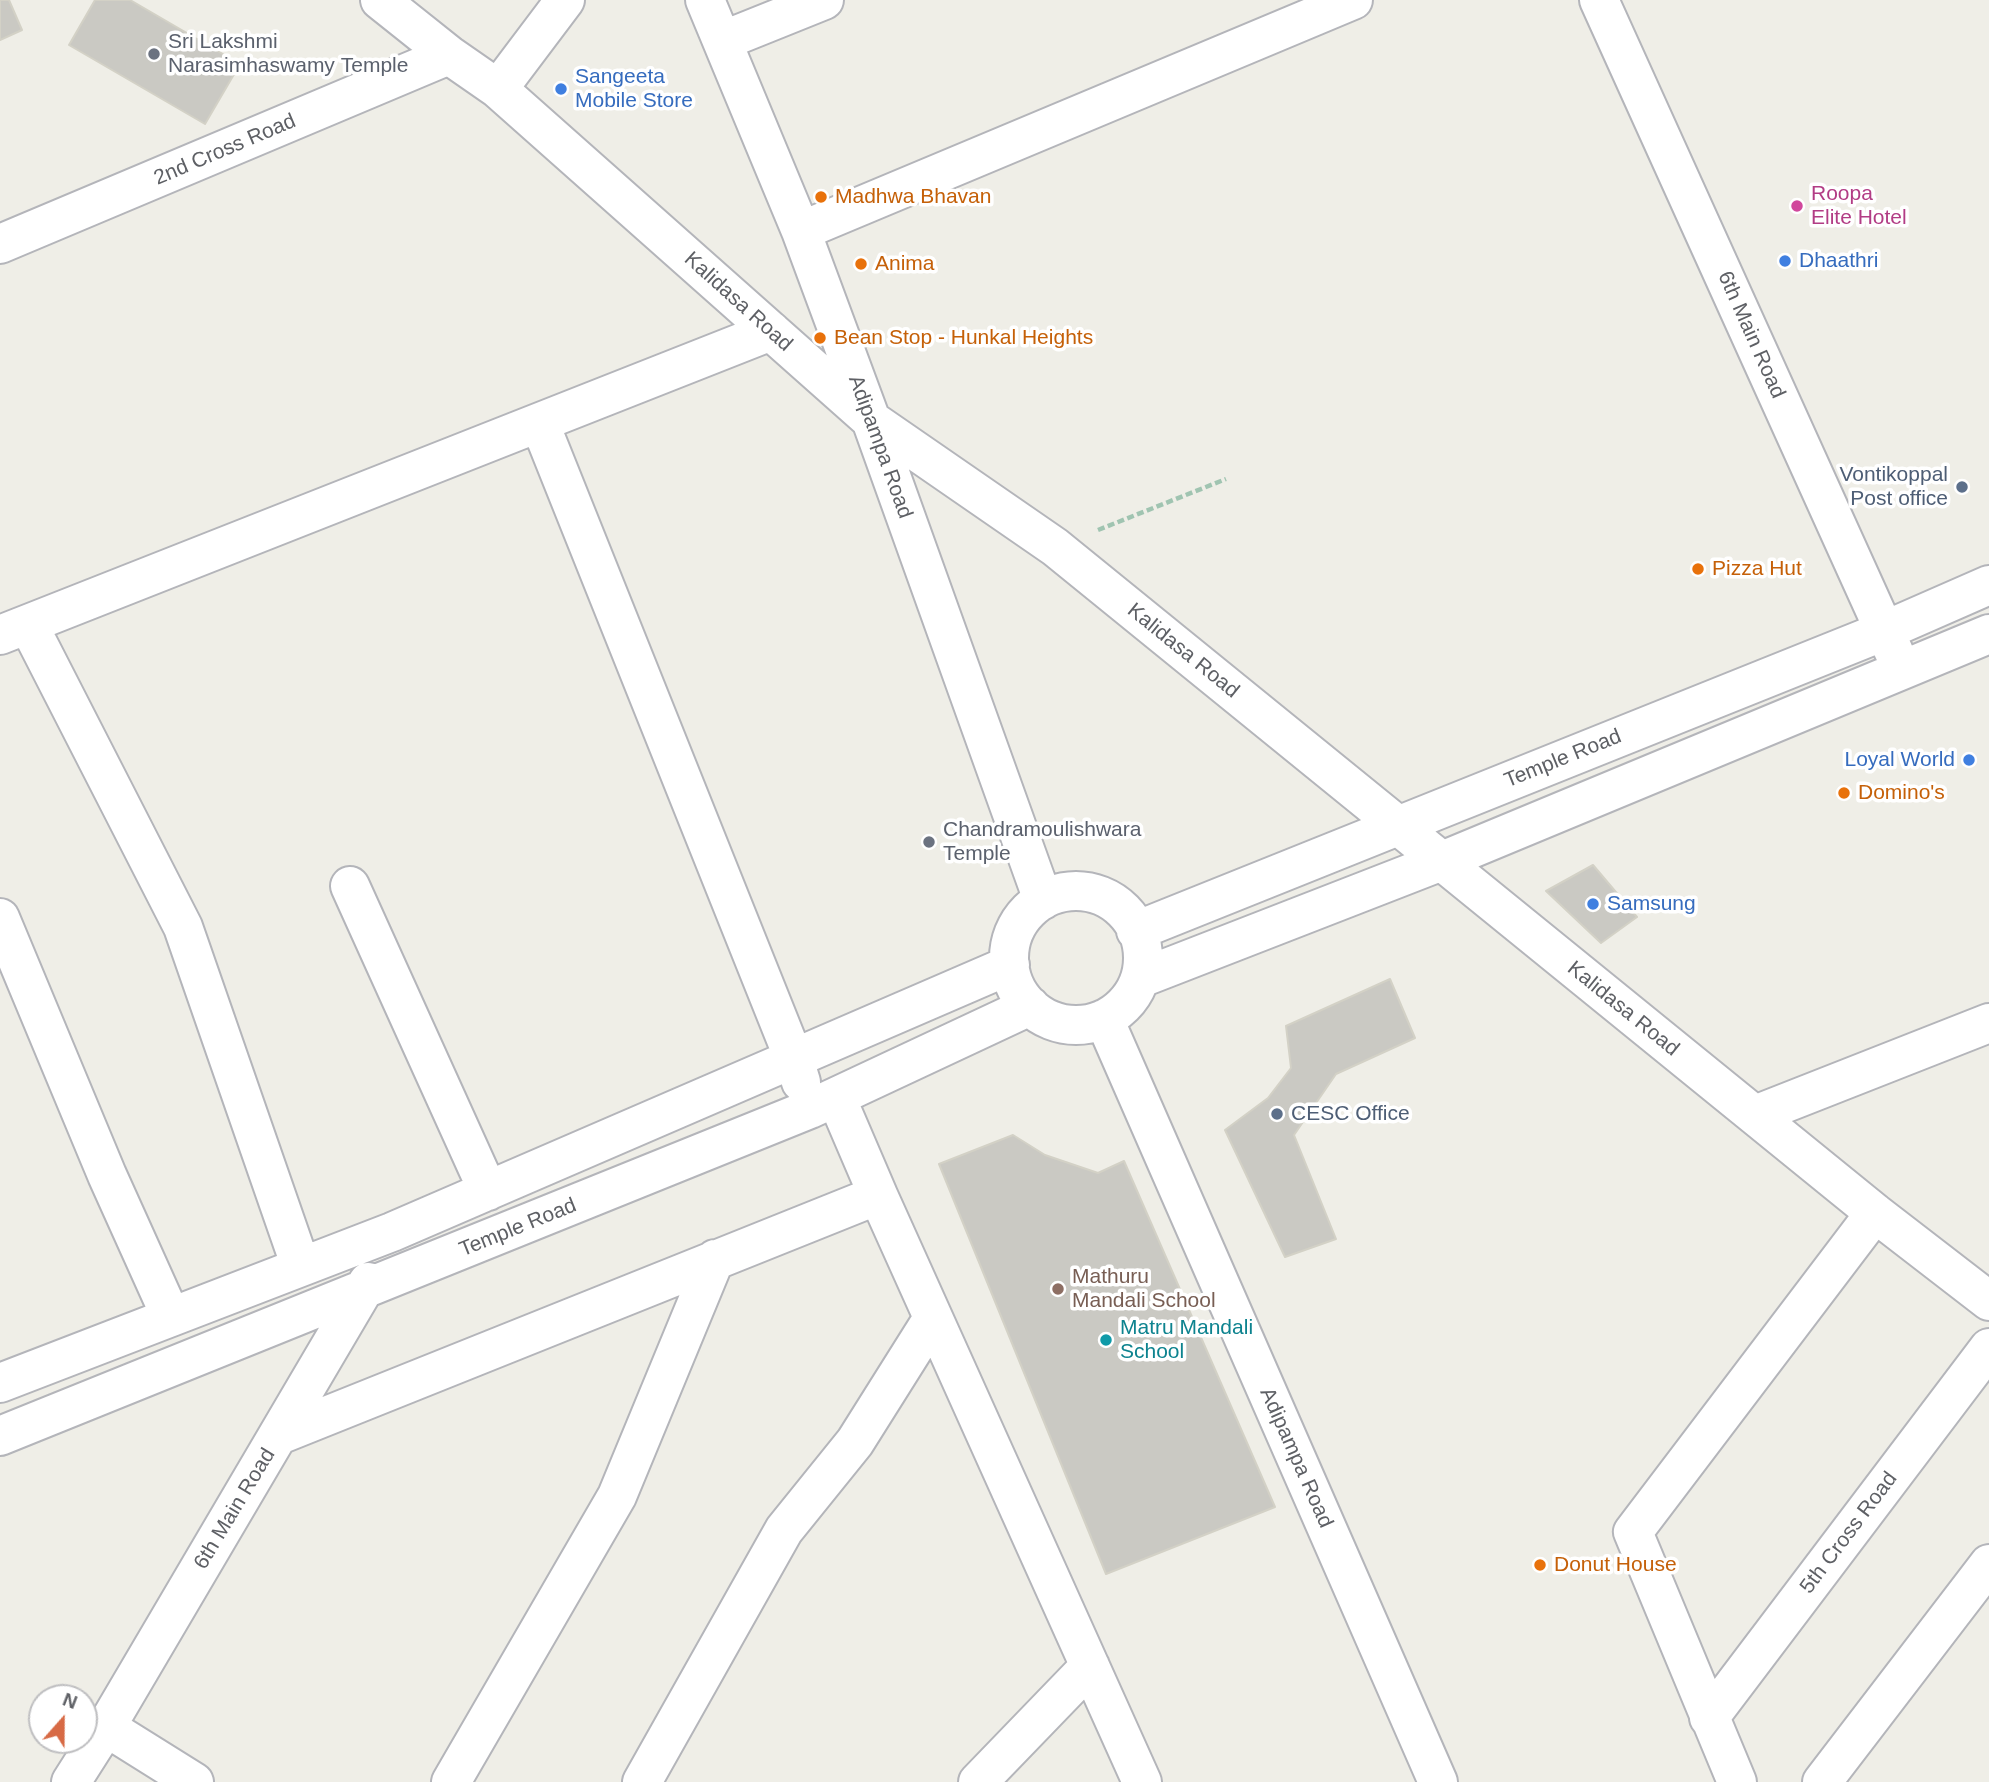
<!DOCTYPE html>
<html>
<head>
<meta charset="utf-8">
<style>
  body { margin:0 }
  #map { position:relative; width:1989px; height:1782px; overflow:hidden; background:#efeee7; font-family:Arial,sans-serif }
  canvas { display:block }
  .north { position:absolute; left:28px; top:1684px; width:70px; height:70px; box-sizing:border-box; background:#fff; border:2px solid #bfbfc1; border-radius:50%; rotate:21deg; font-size:19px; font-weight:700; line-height:28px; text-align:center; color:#5e6065 }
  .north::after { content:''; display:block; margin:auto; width:24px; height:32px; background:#d76a45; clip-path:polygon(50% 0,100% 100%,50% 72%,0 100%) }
</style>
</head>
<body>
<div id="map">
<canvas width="1989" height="1782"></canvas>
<div class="north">N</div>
</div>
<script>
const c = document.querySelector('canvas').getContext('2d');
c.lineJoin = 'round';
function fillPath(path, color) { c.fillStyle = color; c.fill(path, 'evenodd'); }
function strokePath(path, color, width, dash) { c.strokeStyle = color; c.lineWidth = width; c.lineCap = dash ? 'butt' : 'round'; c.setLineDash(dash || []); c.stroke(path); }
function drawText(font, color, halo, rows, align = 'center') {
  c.font = font + ' Arial,sans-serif'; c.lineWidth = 7; c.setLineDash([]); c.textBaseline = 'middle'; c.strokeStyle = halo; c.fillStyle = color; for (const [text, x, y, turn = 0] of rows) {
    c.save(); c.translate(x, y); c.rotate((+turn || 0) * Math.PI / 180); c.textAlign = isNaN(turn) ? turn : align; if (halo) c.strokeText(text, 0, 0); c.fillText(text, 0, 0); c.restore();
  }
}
const building = new Path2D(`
  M0,0h9l13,30 -22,10z
  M95,0h35l110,64 -35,60 -136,-79z
  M1593,865l44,52 -36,26 -55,-52z
  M1390,979l25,59 -79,36 -42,61 42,104 -51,18 -60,-127 43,-32 23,-30 -5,-42z
  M1013,1135l32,20 53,18 26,-12 151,346 -169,67 -167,-410z`);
fillPath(building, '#cac9c3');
strokePath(building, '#d3d1c6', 2);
const minor = new Path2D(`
  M380,0l69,55 49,34 373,331 184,127 820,666 114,88
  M705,0l96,231 70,189 172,480
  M1599,0l295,652
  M722,41l102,-41
  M498,89l67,-89
  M801,231l552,-231
  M0,244l449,-189
  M540,424l254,635 7,23
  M28,624l155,303 118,340
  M0,635l771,-304
  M350,886l138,305
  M1009 958a67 67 0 1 1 134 0a67 67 0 1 1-134 0Z
  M0,918l107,257 64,142
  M1136,931l748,-300 105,-46
  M1141,978l301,-117 547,-227
  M1104,1019l334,763
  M836,1097l42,98
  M1755,1115l234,-92
  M0,1383l392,-151 618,-267
  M279,1435l599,-240 264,587
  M0,1436l810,-327 220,-103
  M1709,1718l280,-370
  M106,1727l88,55
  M71,1782l35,-55 262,-445
  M451,1782l166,-286 98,-237
  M642,1782l142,-252 71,-88 78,-124
  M978,1782l112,-116
  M1737,1782l-104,-250 242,-319
  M1822,1782l167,-218`);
strokePath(minor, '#b4b5ba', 42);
strokePath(new Path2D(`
  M1098,530l128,-51`), '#a0c4b1', 4.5, [7, 3.5]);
strokePath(minor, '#fff', 38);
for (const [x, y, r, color] of [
  [154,54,7,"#6b7280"],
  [561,89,7,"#3f7fe0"],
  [821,197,7,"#e8710a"],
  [1797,206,7,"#d1479c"],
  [1785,261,7,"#3f7fe0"],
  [861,264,7,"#e8710a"],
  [820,338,7,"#e8710a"],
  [1962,487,7,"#5c6f8a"],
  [1698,569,7,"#e8710a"],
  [1969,760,7,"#3f7fe0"],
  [1844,793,7,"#e8710a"],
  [929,842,7,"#6b7280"],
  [1593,904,7,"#3f7fe0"],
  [1277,1114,7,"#5c6f8a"],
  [1058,1289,7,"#8d6e63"],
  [1106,1340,7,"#0f9aa8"],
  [1540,1565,7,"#e8710a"]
]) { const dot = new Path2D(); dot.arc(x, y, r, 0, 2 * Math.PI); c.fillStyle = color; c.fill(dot); strokePath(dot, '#fff', 2.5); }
drawText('21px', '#5b616d', '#fff', [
  ["Sri Lakshmi",168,42],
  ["Narasimhaswamy Temple",168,66],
  ["Chandramoulishwara",943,830],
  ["Temple",943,854]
], 'left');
drawText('21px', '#366cbe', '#fff', [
  ["Sangeeta",575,77],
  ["Mobile Store",575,101],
  ["Dhaathri",1799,261],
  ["Loyal World",1955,760,"right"],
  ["Samsung",1607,904]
], 'left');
drawText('21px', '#5e6065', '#fff', [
  ["2nd Cross Road",225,150,-23],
  ["Kalidasa Road",738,302,42],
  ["6th Main Road",1751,335,66],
  ["Adipampa Road",880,447,70],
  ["Kalidasa Road",1183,651,39],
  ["Temple Road",1563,759,-22],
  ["Kalidasa Road",1623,1009,39],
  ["Temple Road",518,1228,-22],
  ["Adipampa Road",1296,1458,66],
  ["6th Main Road",235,1509,-59],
  ["5th Cross Road",1849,1533,-53]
]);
drawText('21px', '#b23c85', '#fff', [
  ["Roopa",1811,194],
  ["Elite Hotel",1811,218]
], 'left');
drawText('21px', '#c56008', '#fff', [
  ["Madhwa Bhavan",835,197],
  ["Anima",875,264],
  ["Bean Stop - Hunkal Heights",834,338],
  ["Pizza Hut",1712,569],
  ["Domino's",1858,793],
  ["Donut House",1554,1565]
], 'left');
drawText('21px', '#4e5e75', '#fff', [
  ["Vontikoppal",1948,475],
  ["Post office",1948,499],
  ["CESC Office",1291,1114,"left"]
], 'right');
drawText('21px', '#785e54', '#fff', [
  ["Mathuru",1072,1277],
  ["Mandali School",1072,1301]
], 'left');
drawText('21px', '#0d838f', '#fff', [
  ["Matru Mandali",1120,1328],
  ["School",1120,1352]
], 'left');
</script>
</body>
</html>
